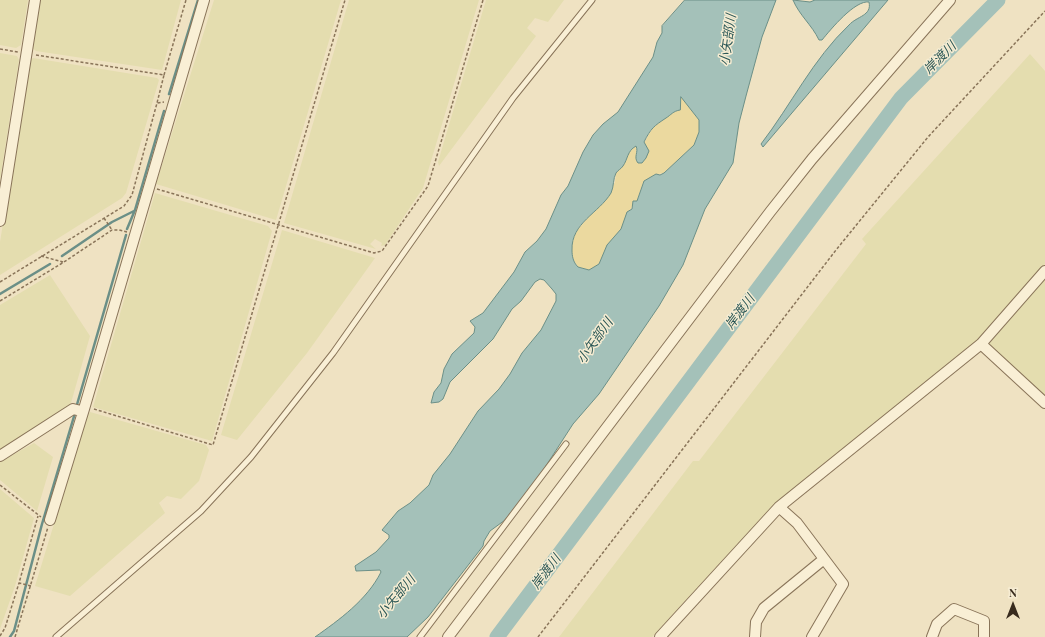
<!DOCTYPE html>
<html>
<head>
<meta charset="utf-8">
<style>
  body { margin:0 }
  #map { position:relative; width:1045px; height:637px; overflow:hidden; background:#efe2c2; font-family:"Playfair Display",serif }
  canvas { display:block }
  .north { position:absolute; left:993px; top:585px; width:40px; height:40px; -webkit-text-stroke:3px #f6ecd2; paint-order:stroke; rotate:0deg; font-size:11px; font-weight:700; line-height:16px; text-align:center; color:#382b1d }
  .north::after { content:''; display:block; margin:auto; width:14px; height:18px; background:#382b1d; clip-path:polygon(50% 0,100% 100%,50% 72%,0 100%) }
</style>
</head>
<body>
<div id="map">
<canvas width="1045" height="637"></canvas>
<div class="north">N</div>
</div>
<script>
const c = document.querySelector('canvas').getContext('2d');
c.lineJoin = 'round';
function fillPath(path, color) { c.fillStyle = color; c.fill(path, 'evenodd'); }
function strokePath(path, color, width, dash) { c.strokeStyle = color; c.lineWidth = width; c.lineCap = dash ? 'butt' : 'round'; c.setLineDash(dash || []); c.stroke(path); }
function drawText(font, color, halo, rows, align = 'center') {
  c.font = font + ' "Playfair Display","Noto Sans JP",serif'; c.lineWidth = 3; c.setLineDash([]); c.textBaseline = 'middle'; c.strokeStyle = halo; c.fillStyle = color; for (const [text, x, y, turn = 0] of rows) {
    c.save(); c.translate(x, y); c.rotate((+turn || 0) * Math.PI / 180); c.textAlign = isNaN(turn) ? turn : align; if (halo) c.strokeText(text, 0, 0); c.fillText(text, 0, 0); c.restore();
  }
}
fillPath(new Path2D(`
  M0,0h28l-7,45 -5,3 -16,-3z
  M39,0h142l-19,70 -126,-19 -5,-4z
  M214,0h127l-65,220 -120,-36z
  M349,0h130l-56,188 -38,57 -4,1 1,-3 -7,-4 -5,5 6,5 -92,-26z
  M486,0h78l-16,22 -13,-4 -8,10 9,8 -97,130 -1,-4z
  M0,53l17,3 2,4 -19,120z
  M1030,54l15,17v193l-66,76 -213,173 -114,124h-93l134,-176h6l167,-217 -4,-5z
  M33,58l124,20 2,2 -33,113 -4,5 -122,77v-33l29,-181z
  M155,193l113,33 4,5 -60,210 -119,-34z
  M282,230l93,28 -68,95 -70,87 -16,-5z
  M50,275l40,61 -21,74 -69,42v-147z
  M1045,277v121l-57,-53 1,-4z
  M90,412l116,33 3,5 -10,31 -18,18 -14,-3 -8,7 6,10 -95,83 -35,-10 52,-170z
  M34,443l19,14 -16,54 -37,-31v-18z
  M0,489l34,29 -19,68 -15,43z`), '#e4ddaf');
fillPath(new Path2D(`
  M681,96l18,24v12l-5,13 -30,28 -7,1 -14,9 -6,18 -3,1 -13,27 -15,19 -7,16 -10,6 -11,-3 -6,-10v-12l3,-12 14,-17 15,-14 11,-20 1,-9 10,-13 2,-7 8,-7v15c15,-30 13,-37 44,-52z`), '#ebd99f');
const water = new Path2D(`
  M685,0h91l-14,37 -16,59 -7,27 -6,40 -28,46 -22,56 -24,41 -60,88 -26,30 -33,51 -35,45 -15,11 -6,10 -1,5 -55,71 -21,20h-92c24,-17 52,-37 66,-65l-1,-2 -24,1 -1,-5 21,-14 13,-14v-3l-7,-5 16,-19 12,-8 19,-18 4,-10 17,-21 28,-43 21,-22 11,-15 12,-21 19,-23 15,-29v-7l-4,-5 -8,-9 -4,-1 -5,3 -14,19 -9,8 -19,30 -43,43 -7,17 -4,3 -8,1 3,-11 7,-9 3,-14 8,-15 22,-21 1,-6 -5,-6 13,-8 31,-41 11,-20 12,-11 9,-12 15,-34 7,-9 15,-34 10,-17 10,-11 15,-12 35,-55 4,-15 5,-9v-7zM681,97l18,23v12l-5,13 -30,28 -4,2 -4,-1 -12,7 -7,20h-4l-1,8 -5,3 -6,17 -14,16 -8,19 -10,6 -11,-3c-5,-5 -6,-11 -6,-17 -1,-27 27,-37 39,-57 3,-6 2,-15 5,-20 2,-3 5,-4 7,-7 5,-7 4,-15 13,-20 3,6 -3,11 2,17h4l4,-5 3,-7 -5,-9c7,-14 10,-16 22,-24 5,-3 7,-7 14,-8z
  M793,0l17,2 5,-2h73l-125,147 -2,-3c30,-39 52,-85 88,-119 8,-9 23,-9 20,-23 -14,-2 -38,27 -47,38h-3c-7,-15 -20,-25 -26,-40z`);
fillPath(water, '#a4c1b9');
strokePath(water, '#6b8f87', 1);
strokePath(new Path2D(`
  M169,94l29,-94
  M127,229l8,-19 29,-99
  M62,256l50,-34 22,-11
  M0,294l50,-30
  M76,408l50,-173
  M10,637l4,-6 28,-107 33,-111`), '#6b8f87', 2.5);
strokePath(new Path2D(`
  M497,637l404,-539 97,-98`), '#a4c1b9', 15);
const service = new Path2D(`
  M56,637l145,-126 50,-54 82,-104 180,-255 79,-98
  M420,637l146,-193`);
const minor = new Path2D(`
  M0,221l35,-221
  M981,344l64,59
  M0,456l73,-47 8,2 3,-2
  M779,507l18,16 46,61 -31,53
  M50,520l34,-111 120,-409
  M448,637l322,-425 42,-53 138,-159
  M660,637l119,-130 202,-163 64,-73
  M755,637l1,-15 8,-14 60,-49
  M932,637l5,-13 17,-15 30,12v16`);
strokePath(service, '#897459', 7);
strokePath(minor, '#897459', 12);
strokePath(new Path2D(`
  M0,49l18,3
  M36,55l128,20 -7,28
  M164,75l22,-75
  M157,189l217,64 8,-2 46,-65 55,-186
  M104,218l8,12
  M41,256l22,6
  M0,282l124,-76 8,-11 25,-92 7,-1
  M0,301l64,-39 48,-32h7l8,2
  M94,409l119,36 132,-445
  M0,485l41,32
  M31,586l-12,-3 19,-67
  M0,636l5,-8 14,-45
  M15,637l33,-110
  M538,637l298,-387 92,-113 117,-126`), '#897459', 1.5, [3, 2]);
strokePath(service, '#f9efd5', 5);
strokePath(minor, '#f9efd5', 10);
drawText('italic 13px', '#2c5857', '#f6ecd2', [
  ["小矢部川",728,40,-82],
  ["岸渡川",940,58,-45],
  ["岸渡川",740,312,-53],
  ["小矢部川",595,341,-55],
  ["岸渡川",546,572,-53],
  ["小矢部川",396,597,-50]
]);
</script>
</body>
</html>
